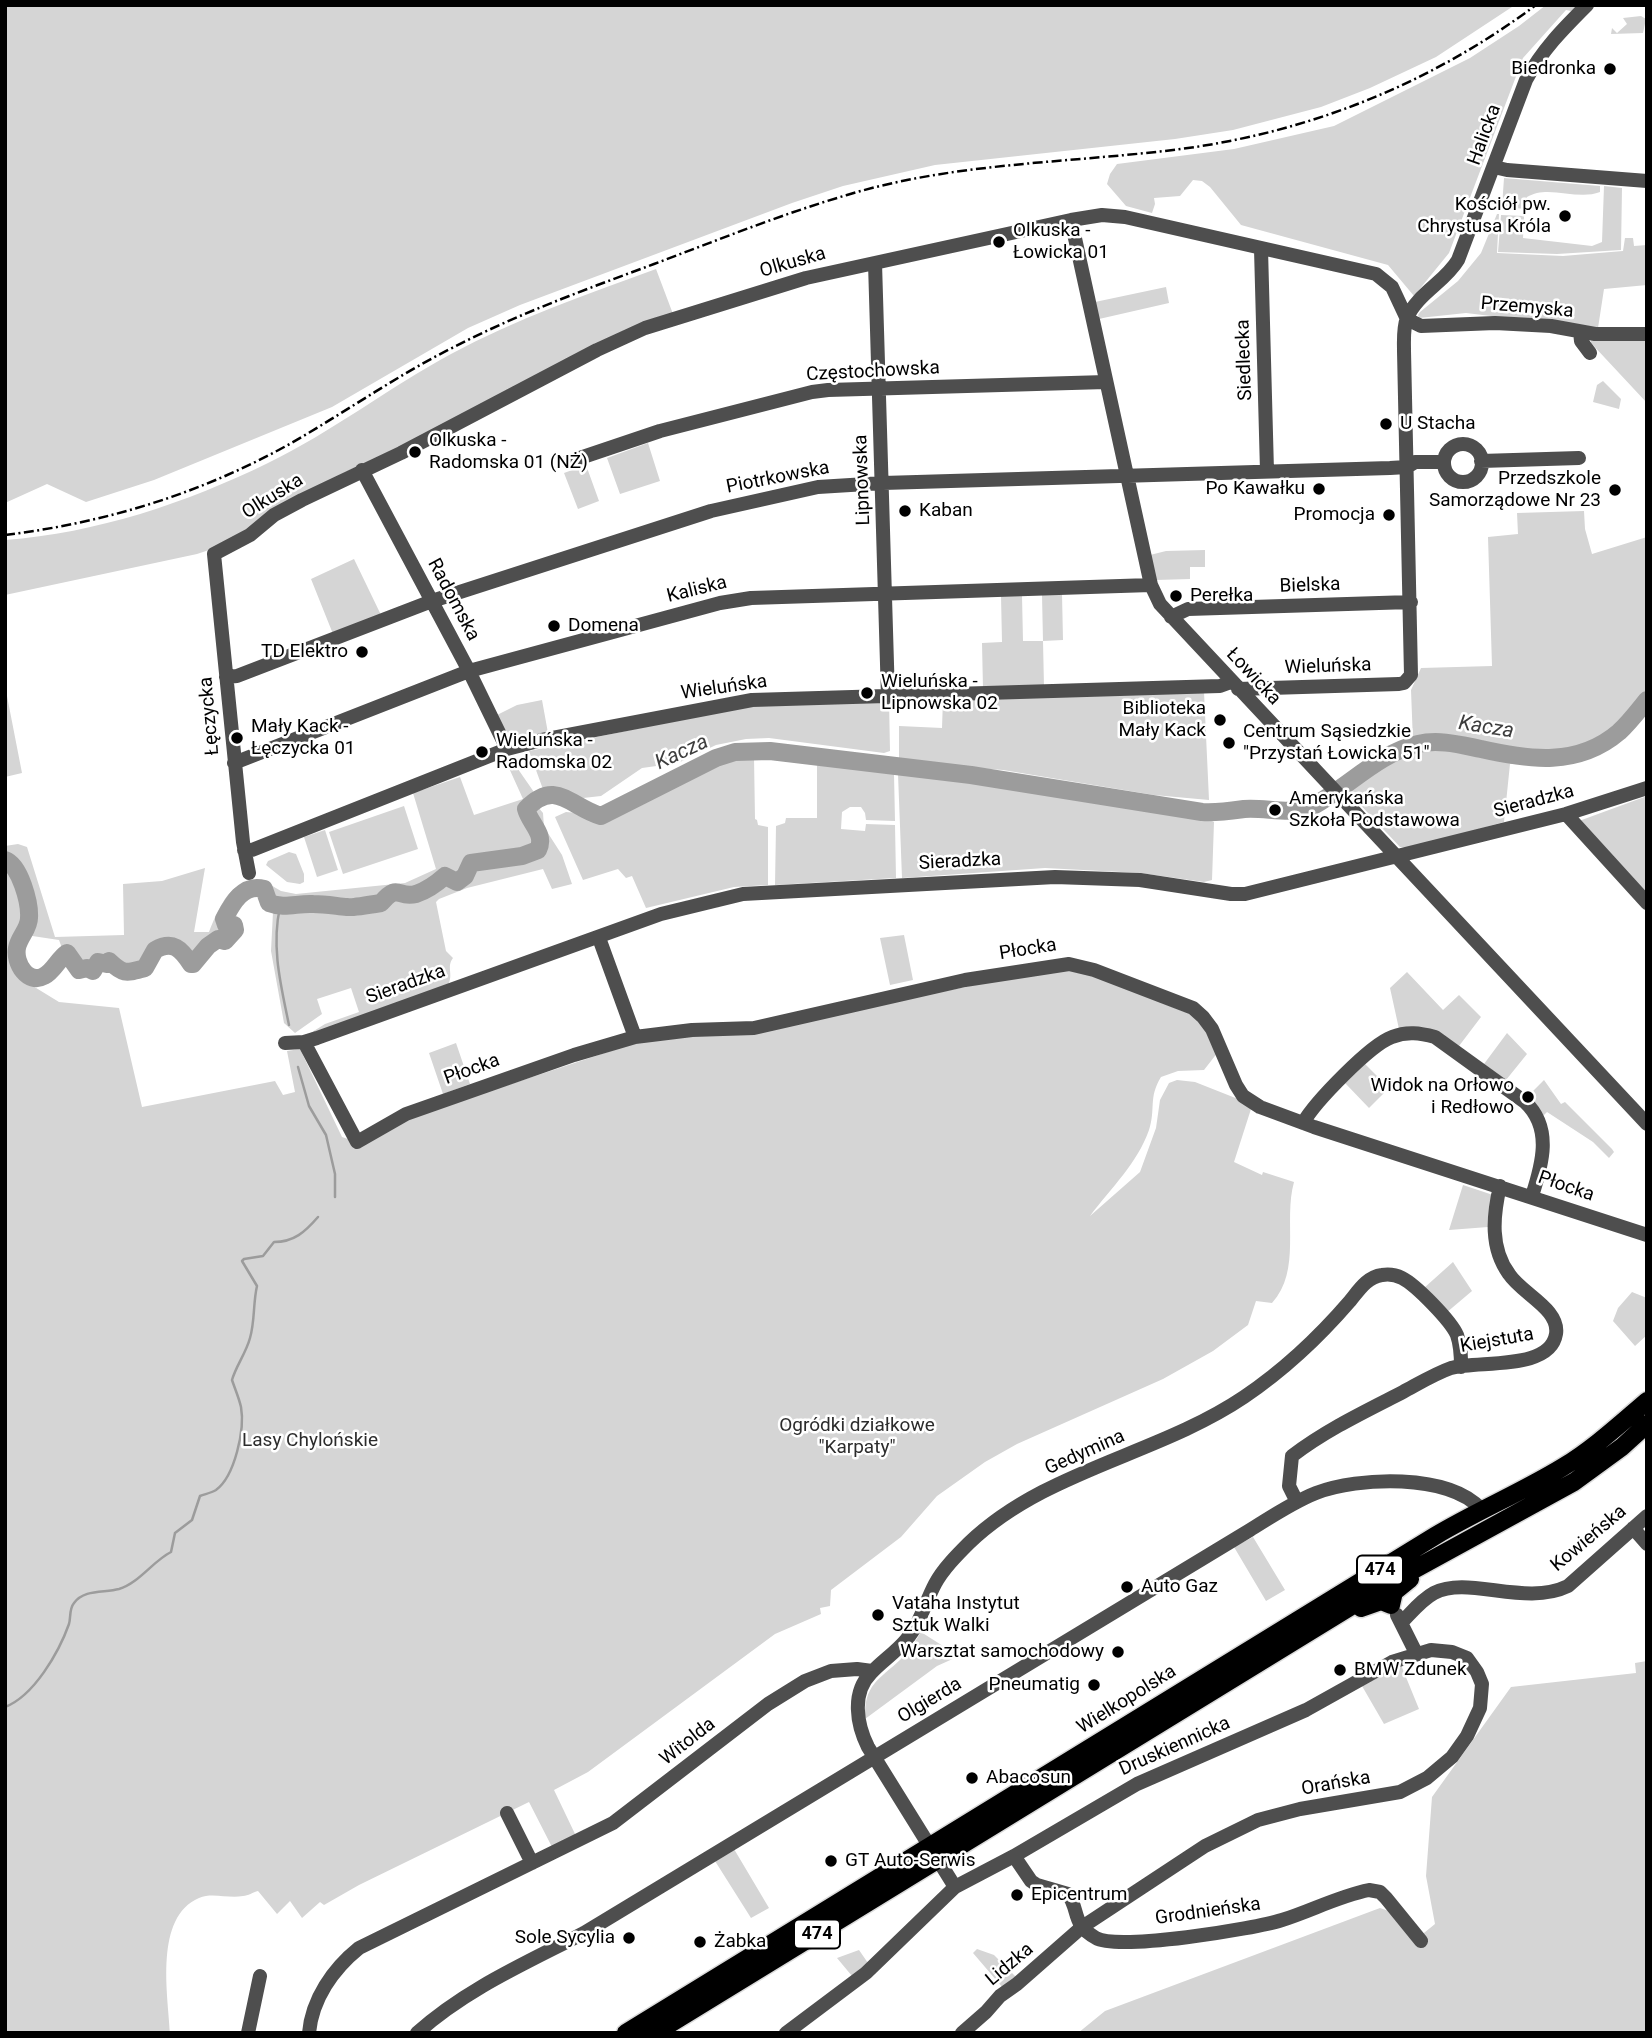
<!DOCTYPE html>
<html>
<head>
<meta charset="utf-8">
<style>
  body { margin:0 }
  #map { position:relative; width:1652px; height:2038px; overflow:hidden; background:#fff; font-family:Roboto,sans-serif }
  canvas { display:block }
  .frame { position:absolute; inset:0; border:7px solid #000; pointer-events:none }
</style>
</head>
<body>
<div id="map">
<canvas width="1652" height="2038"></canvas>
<div class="frame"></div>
</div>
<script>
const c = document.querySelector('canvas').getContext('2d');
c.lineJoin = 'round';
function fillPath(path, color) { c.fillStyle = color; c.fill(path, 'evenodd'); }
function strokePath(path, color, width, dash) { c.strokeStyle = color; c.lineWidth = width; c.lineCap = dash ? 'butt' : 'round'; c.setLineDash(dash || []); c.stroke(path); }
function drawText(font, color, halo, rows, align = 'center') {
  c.font = font + ' Roboto,sans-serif'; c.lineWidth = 5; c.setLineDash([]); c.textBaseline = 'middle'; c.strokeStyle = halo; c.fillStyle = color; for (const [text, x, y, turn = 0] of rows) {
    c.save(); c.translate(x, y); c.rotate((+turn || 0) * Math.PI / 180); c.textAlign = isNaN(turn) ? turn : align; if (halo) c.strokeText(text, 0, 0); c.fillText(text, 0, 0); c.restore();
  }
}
fillPath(new Path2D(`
  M5,5h1510l-79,52 -66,31 -49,19 -88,23 -58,9 -240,26 -92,21 -51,17 -272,102 -52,23 -136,79 -178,73 -68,22 -39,-18 -42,19z
  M1546,5h33l-8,6 -5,-1 -43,48 -74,195 -35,43 -26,-31 -147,-40 -31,-38 -8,-6 -9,-1 -13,16 -26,2 1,6 -3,9 -26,-7 -19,-22 3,-10 7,-10 117,-15 100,-23 136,-68 49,-32z
  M1641,16l5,3 -3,14 -32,1 1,-6 5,5 10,-9 -4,-6z
  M1504,178l96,8v6c-23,9 -52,-8 -73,5v12l-25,-2z
  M1604,186l18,2 -1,62 -64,4 -59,-2 3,-37 23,1 -1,22 69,8 10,-4z
  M1497,214h2l-2,39 66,3 60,-5 2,-13h8l1,8 13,-1v40l-43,4 -6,39 -105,-9 -2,-3 -25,-3 -47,5 -1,-3 2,-3 38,-31 23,-28z
  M656,269l17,45 -286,140 -42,18 -130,76 -18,6 -192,41v-55c92,-7 181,-37 263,-77 64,-31 120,-75 183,-109 65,-35 136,-60 205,-85z
  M1166,287l3,16 -70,16 -4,-17z
  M1647,338v65l-56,-60v-4z
  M1603,381l18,18 -2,10 -26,-7 4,-17z
  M648,443l12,38 -40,13 -13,-36z
  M586,465l13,36 -21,8 -14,-36z
  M1584,511l1,18 7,25 55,-17v171l-22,27 -14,11 -52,18h-49l-6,58 -95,26 -9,-1 -63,-67 63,-34 13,-4 -2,-52 10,-22 71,-2 -4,-129 30,-3 -1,-21z
  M1205,550v17h-15v12l-34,1 -6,-25 16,-4z
  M354,559l27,56 -48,19 -22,-55z
  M1062,594l1,46 -20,1 1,46 -61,2 -1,-46 20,-1 -1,-46h21l1,45h20l-1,-46z
  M1204,692l5,108 -55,-5 -151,-25 -104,-8v-36l43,2 1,-29z
  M5,696h2l15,77 -17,4z
  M542,700l6,33 -38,7 -13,-25 20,-10z
  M889,700l1,51 -6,2 -115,-15 -23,1 -30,6 -38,18 -36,5 -41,28 -18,2 -27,-8 -12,2 -15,-41 218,-45z
  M504,757l7,2 25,36 -8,3 5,10 5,-1 5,6 1,14 18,28 10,29 -20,5 -9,-20 -76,19 -28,11 -3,3 10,49 7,7c-7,9 1,16 -5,27l-144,52 21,-13 34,-12 -8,-24 -34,11 5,15 -27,19 -11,-10 -13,-72 2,-39 -6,-5 -3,-9 -4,-2h-16l-8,17 1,7 4,4c-3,18 -14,15 -26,23 -8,5 -15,14 -22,21l-4,-1 -4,-10 -11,-10c-17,-1 -22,2 -29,17l-24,3 -4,-6 -15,-2 -23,6 -5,-11 -11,-3 -4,-11 -40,-6 -6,21 3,16 12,12 31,19 60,6 23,99 133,-26 8,14 12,-3 -8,-41 13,-2 42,88 15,5 48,-23 230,-76 261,-42 173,-35 131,52 18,34 -14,18 -26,1 -17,6c-13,21 -5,32 -12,53 -12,34 -38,58 -59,86l50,-44 16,-44 4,-28 9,-17 8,-3 18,2 43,17 13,10 -17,53 28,13 1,-3 31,10c-11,39 8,88 -22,121l-16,-2 -8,24 -35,26 -50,28 -146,65 -32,18 -48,34 -36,41 -70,53 -1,16 -10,2 1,6 -46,20 -187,138 -34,18 22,46 -24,11 -23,-45 -170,83 -35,20 -4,-3 -18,16 -12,-17 -13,13 -19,-23c-5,1 -10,5 -15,5 -15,3 -30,-4 -44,2 -45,19 -31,96 -29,135h-165v-1187l13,-2 9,3 28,90 69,-2 -1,-51 39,-3 43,-13 -11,64h15c5,-13 14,-35 26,-44 7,-5 18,-6 27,-8l19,11 15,3 109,-11 31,-14 -23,-76 47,-16 14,38 49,-16z
  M754,757l1,62 2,1 1,5 10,2v58l-34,2 -88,21 -14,-32 -6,2 -8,-9 -35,11 -28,-63 11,-5 12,1 14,7 15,-1 7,-7 31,-16 78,-35z
  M817,764l60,5 17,5 1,47 -29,-1 -1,-7 -4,-6h-11l-8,5 -1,17 24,2 1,-7 29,1 1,53 -121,7 1,-59 9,-3 1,-5h31z
  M922,773l11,1 6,3 61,5 210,38 4,2 -2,58 -8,2 -64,-9 -95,-5 -143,10 -4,-104 20,3z
  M1647,796v99l-68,-74z
  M404,806l14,43 -75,25 -14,-42z
  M325,830l13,40 -21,7 -13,-40z
  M289,852l7,2 8,20v8l-4,2 -13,-2 -21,-17 2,-4z
  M904,935l9,45 -23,5 -10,-47z
  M1407,972l36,38 16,-15 22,22 -22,29c-21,-13 -34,-22 -60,-17l-9,-41z
  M1507,1033l20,21 -21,26 -22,-16z
  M456,1043l14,41 -27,10 -14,-41z
  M1365,1064l24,24 -20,20 -24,-25z
  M1544,1080l17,24 4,-2 47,47 2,3 -5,6 -16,-16 -46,-30 -4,4 -14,-21z
  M1463,1185l30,10 -5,32 -39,3z
  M1453,1262l19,29 -26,22 -22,-25z
  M1632,1292l15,6v37l-12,11 -22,-25 5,-13z
  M1253,1537l32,53 -19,11 -32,-54z
  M921,1632l33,21 3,4 -20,9 -72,53c-1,-35 14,-39 36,-60 8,-8 14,-17 20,-27z
  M1647,1661v372h-569l27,-22 275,-103 9,3 25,30 21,-17 -9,-48 6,-79 79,-110 125,-14 -1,-10z
  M1401,1665l18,44 -35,15 -22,-38z
  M734,1849l35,59 -18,10 -36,-57z
  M977,1949l17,6 22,22 -13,11 -30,-35z
  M859,1950l9,13 -16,13 -15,-18z`), '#d5d5d5');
strokePath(new Path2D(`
  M280,907c-9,40 1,79 9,118
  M298,1067l11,39 17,29 9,39v23
  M5,1707c29,-11 54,-55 64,-83 2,-7 0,-15 5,-21 10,-14 30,-10 45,-14 20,-6 34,-28 52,-37l4,-19 17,-13 8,-24c5,-2 11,-3 16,-6 19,-14 29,-61 25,-83 -2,-9 -6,-18 -9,-27 4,-14 14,-27 18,-42 5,-17 3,-35 7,-52l-15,-25 2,-2 19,-3 11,-14c20,0 31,-10 44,-25`), '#9c9c9c', 2.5);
strokePath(new Path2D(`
  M5,860c15,5 25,43 24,58 0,11 -10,19 -12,30 -3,15 11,37 27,28 10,-5 14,-17 23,-23l12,17 8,-2 6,3 5,-9 9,2 2,-3c15,14 17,12 36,7l10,-18c18,-10 26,-1 36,14h2l15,-18 10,-7 7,2 10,-11 -1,-5h-8l-2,-6c8,-15 19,-36 40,-30l5,14c16,6 28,0 44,1 12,0 23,2 34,3 4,1 28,-3 34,-4 18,-21 16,-4 35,-9 12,-4 20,-10 29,-18l12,6 8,-6 6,-13 51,-7 16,-6c8,-16 -8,-26 -12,-41 30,-31 44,-2 75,7l115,-58 19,-6 35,-1 201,24 231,37c15,1 28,-1 42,-3 22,-2 49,7 69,-3 35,-19 66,-53 105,-62 21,-5 43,1 63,5 48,11 97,18 138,-17 10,-9 19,-21 28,-32`), '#9c9c9c', 18);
const major = new Path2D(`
  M1361,1608l20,-7 10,4 3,-13 16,-13
  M626,2033l809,-497c42,-25 87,-44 128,-69 30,-18 57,-43 84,-66
  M655,2033l729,-447 190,-104 48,-35 25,-23`);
strokePath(major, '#dbdbdb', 21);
strokePath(new Path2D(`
  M1494,167l13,3 140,11
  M1071,220l80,365 9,19 487,520
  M1261,249l6,222
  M875,263l13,434
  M1407,319l14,7 74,-3 56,3 44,8h52
  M1580,332l1,9 9,12
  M1444 463a19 19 0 1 1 38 0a19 19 0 1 1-38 0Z
  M1481,461l98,-3
  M568,462l92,-31 152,-39 16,-2 278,-8
  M362,470l107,201 38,78
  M1171,617l17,-8 223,-7
  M226,677l11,-1 195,-75 279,-90 107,-24 65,-4 507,-15 17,-1 8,-5h29
  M1238,689l161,-5 5,-1 7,-8 -7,-324c0,-11 -1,-23 3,-33 10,-24 38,-36 51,-58l68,-180c16,-30 37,-51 61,-75
  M234,763l235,-92 251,-68 31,-5 400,-13
  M1566,814l81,89
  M244,850h8l255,-101 35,-9 210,-40 468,-14 11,-4
  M249,873l-6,-31 -29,-288 36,-19 24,-20 28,-15 99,-47 196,-103 48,-22 161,-50 265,-58 31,-5 23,2 251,57 16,13 15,32
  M599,938l36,99
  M304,1042l53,100 49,-28 168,-59 61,-18 57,-7 62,-2 211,-48 104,-16 25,6 99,38 10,9 9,12 24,56 7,11 17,11 54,20 333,108
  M285,1043l19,-1 13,-4 344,-124 82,-20 312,-17 85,3 91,14h14l321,-80 81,-26
  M1303,1123c12,-21 67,-78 89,-86 15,-6 28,-4 43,0l90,65c28,26 17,63 7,94
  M1297,1502l-8,-16 3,-30c34,-26 72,-44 111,-64 15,-8 31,-18 48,-24 28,-8 99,3 105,-34 4,-25 -34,-40 -47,-60 -19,-26 -16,-58 -9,-88
  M1633,1528l14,16
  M1397,1615l19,38
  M1401,1623c10,-10 20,-23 33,-30 34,-18 91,14 134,-7l79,-70
  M507,1813l25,50
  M1014,1856l17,25 6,4 31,9c12,17 3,30 28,44 22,13 158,-9 186,-18 29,-9 57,-24 87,-30l11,2 6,6 35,43
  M955,1887l-87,-140c-11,-22 -17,-54 3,-74 11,-12 24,-20 35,-33 14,-16 19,-37 29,-56 8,-15 22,-29 34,-41 76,-73 189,-88 275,-146 40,-27 75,-60 106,-96 9,-11 17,-24 32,-26 6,-1 14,0 20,3 14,7 49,43 55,57 4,11 4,21 4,32
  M248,2033l12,-57
  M309,2033c3,-34 24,-64 50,-85l254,-125 155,-119 37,-23 26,-10 26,-2 15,2
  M417,2033c49,-44 109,-70 167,-100l666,-403c21,-13 43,-28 66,-37 42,-16 132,-20 165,16
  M786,2033l80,-60 89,-86 59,-31 123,-72 169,-74 86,-48 39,-12 21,2 15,6 10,14 5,12 -2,24 -13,28 -15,21 -25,21 -27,14 -100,17 -42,11 -53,26 -123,81 -65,57 -17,12 -14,16 -24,21`), '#4e4e4e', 14);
strokePath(major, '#000', 18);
strokePath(new Path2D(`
  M5,535c99,-12 194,-41 281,-89 57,-32 111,-71 170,-100 64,-33 131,-57 198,-82 64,-24 128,-50 193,-69 105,-32 218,-32 326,-45 132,-16 256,-65 363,-145`), '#000', 2.5, [10, 3.5, 2, 3.5]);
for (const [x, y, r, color] of [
  [1610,69,7,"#000"],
  [1565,216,7,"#000"],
  [999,242,7,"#000"],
  [1386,424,7,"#000"],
  [415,452,7,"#000"],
  [1319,489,7,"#000"],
  [1615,490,7,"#000"],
  [905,511,7,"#000"],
  [1389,515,7,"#000"],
  [1176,596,7,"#000"],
  [554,626,7,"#000"],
  [362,652,7,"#000"],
  [867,693,7,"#000"],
  [1220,720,7,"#000"],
  [237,738,7,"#000"],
  [1229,743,7,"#000"],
  [482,752,7,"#000"],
  [1275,810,7,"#000"],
  [1528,1097,7,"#000"],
  [1127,1587,7,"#000"],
  [878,1615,7,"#000"],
  [1118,1652,7,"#000"],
  [1340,1670,7,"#000"],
  [1094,1685,7,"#000"],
  [972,1778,7,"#000"],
  [831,1861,7,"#000"],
  [1017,1895,7,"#000"],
  [629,1938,7,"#000"],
  [700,1942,7,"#000"]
]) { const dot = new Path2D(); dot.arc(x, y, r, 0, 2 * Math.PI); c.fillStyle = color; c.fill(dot); strokePath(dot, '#fff', 2.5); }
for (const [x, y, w] of [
  [1380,1570,46],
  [817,1934,46]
]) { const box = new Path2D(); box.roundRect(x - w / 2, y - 14.5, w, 29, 5); c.fillStyle = '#fff'; c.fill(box); strokePath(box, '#000', 2); }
drawText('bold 18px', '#000', null, [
  ["474",1380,1570],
  ["474",817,1934]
]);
drawText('19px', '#000', '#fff', [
  ["Biedronka",1596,69,"right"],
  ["Kościół pw.",1551,205,"right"],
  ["Chrystusa Króla",1551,227,"right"],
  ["Olkuska -",1013,231],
  ["Łowicka 01",1013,253],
  ["U Stacha",1400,424],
  ["Olkuska -",429,441],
  ["Radomska 01 (NŻ)",429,463],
  ["Przedszkole",1601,479,"right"],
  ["Samorządowe Nr 23",1601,501,"right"],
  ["Po Kawałku",1305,489,"right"],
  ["Kaban",919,511],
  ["Promocja",1375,515,"right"],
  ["Perełka",1190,596],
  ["Domena",568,626],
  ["TD Elektro",348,652,"right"],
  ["Wieluńska -",881,682],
  ["Lipnowska 02",881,704],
  ["Biblioteka",1206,709,"right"],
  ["Mały Kack",1206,731,"right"],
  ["Mały Kack -",251,727],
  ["Łęczycka 01",251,749],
  ["Centrum Sąsiedzkie",1243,732],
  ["\"Przystań Łowicka 51\"",1243,754],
  ["Wieluńska -",496,741],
  ["Radomska 02",496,763],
  ["Amerykańska",1289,799],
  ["Szkoła Podstawowa",1289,821],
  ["Widok na Orłowo",1514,1086,"right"],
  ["i Redłowo",1514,1108,"right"],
  ["Auto Gaz",1141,1587],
  ["Vataha Instytut",892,1604],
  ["Sztuk Walki",892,1626],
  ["Warsztat samochodowy",1104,1652,"right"],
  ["BMW Zdunek",1354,1670],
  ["Pneumatig",1080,1685,"right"],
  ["Abacosun",986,1778],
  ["GT Auto-Serwis",845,1861],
  ["Epicentrum",1031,1895],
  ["Sole Sycylia",615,1938,"right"],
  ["Żabka",714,1942]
], 'left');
drawText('19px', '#000', '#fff', [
  ["Halicka",1485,135,-70],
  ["Olkuska",793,263,-16],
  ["Przemyska",1527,308,5],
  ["Siedlecka",1245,360,-92],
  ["Częstochowska",873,372,-3],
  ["Piotrkowska",778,478,-11],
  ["Lipnowska",863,480,-92],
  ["Olkuska",273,497,-32],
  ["Bielska",1310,586,-2],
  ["Kaliska",697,590,-14],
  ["Radomska",453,600,62],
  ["Wieluńska",1328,667,-2],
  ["Łowicka",1253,677,47],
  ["Wieluńska",724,688,-8],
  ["Łęczycka",210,716,-95],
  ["Sieradzka",1534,802,-15],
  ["Sieradzka",960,862,-3],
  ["Płocka",1028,950,-9],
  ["Sieradzka",406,985,-20],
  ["Płocka",472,1070,-20],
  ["Płocka",1566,1187,19],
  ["Kiejstuta",1497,1341,-10],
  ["Gedymina",1085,1453,-24],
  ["Kowieńska",1589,1539,-40],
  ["Wielkopolska",1127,1700,-32],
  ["Olgierda",930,1701,-31],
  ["Witolda",688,1742,-38],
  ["Druskiennicka",1175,1747,-24],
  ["Orańska",1336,1784,-10],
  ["Grodnieńska",1208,1912,-8],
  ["Lidzka",1010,1965,-40]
]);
drawText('19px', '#2c2c2c', '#fff', [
  ["Ogródki działkowe",857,1426],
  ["\"Karpaty\"",857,1448],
  ["Lasy Chylońskie",310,1441]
]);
drawText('italic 21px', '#3d3d3d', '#fff', [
  ["Kacza",1486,728,9],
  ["Kacza",682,753,-25]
]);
</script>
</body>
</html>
